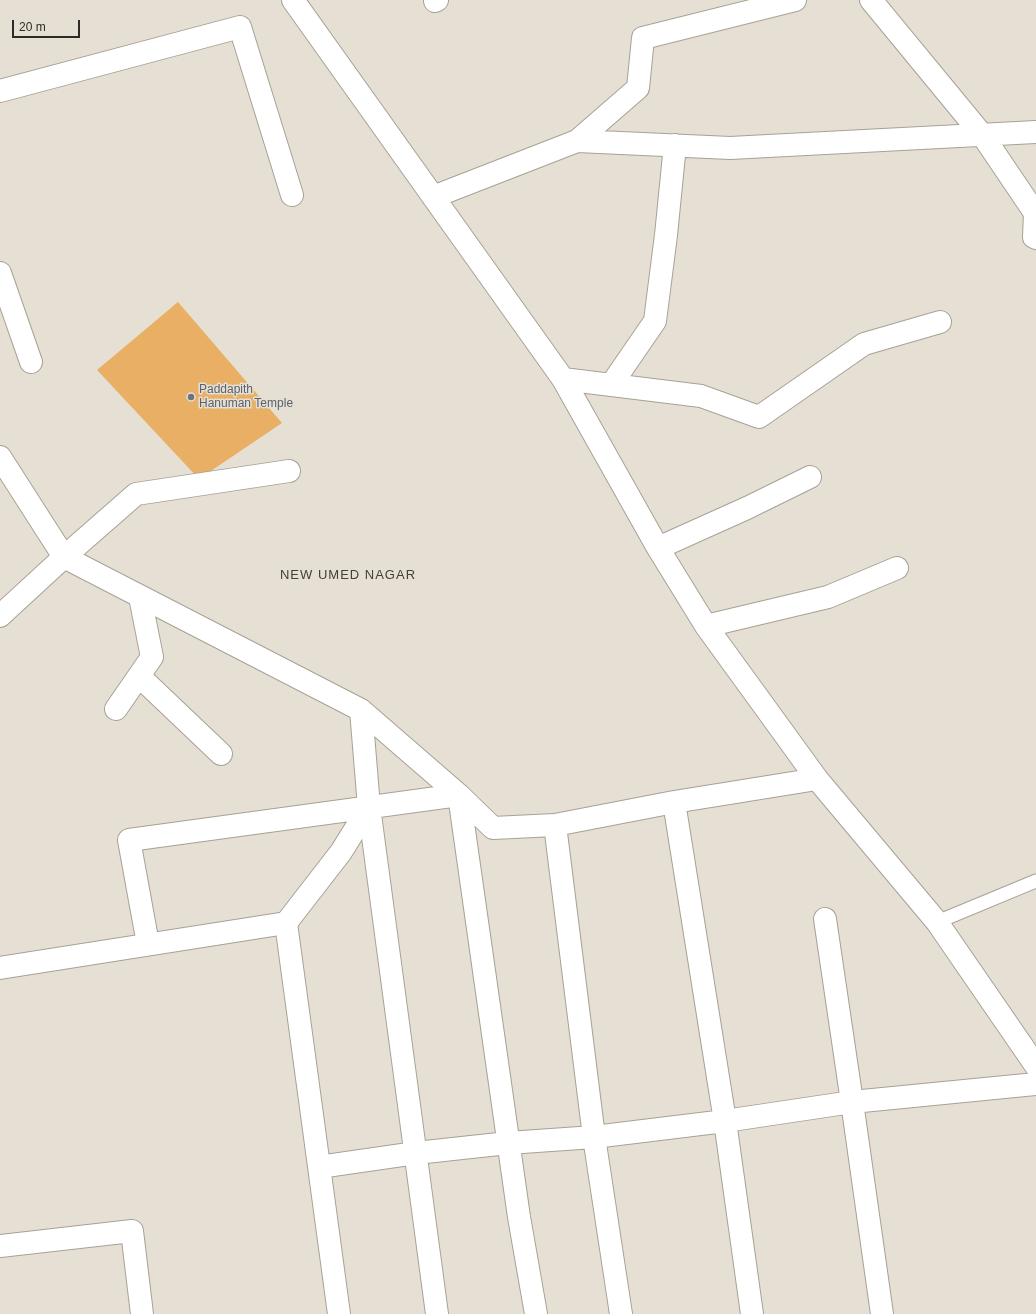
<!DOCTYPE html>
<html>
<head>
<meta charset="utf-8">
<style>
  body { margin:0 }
  #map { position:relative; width:1036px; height:1314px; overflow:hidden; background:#e6e0d4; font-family:Arial,sans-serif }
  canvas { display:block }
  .scale { position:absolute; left:12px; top:20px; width:68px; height:18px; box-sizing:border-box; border:2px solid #2d2b27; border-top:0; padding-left:5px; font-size:12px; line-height:14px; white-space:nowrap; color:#2d2b27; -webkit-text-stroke:3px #e6e0d4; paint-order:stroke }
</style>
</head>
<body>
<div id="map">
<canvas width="1036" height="1314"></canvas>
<div class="scale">20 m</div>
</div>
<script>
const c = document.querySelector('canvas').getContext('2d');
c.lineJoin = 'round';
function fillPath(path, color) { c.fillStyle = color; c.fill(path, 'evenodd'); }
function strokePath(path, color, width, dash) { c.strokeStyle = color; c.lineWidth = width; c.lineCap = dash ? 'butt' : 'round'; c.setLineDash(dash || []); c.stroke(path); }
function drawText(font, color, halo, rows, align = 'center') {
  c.font = font + ' Arial,sans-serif'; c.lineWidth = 3; c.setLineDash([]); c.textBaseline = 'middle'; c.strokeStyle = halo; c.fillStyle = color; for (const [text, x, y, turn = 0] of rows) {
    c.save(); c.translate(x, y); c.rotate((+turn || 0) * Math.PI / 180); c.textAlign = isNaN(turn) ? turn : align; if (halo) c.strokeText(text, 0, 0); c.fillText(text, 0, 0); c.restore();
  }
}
fillPath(new Path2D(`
  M178,302l104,121 -83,56 -102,-109z`), '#e8af65');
const lane = new Path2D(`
  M937,922l99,-41`);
const street = new Path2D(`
  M293,0l270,379 95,169 48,78 111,153 120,143 99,144
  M871,0l112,136 52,77 -1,24 2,1
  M435,1l2,-1
  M0,91l240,-64 52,168
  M577,141l61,-53 5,-50 152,-38
  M433,197l144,-56 153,7 306,-16
  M0,273l31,89
  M563,379l138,17 58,21 105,-73 76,-22
  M611,385l44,-64 11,-86 9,-90
  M0,457l64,100 297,153 98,85 34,33 62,-3 119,-23 143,-23
  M658,548l89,-40 63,-31
  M0,616l64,-59 72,-63 153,-23
  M706,626l122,-29 69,-29
  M139,676l82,78
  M116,709l36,-52 -12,-60
  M361,710l8,97 68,507
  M674,802l51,319 27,193
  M555,825l39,312 27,177
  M825,919l27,183 30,212
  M148,944l-19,-104 330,-45 60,422 17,97
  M0,968l286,-45
  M319,1167l97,-14 92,-10 86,-6 131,-16 127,-19 184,-18
  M0,1246l132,-15 10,83
  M339,1314l-53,-391 55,-71 28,-45`);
strokePath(lane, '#a7a196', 15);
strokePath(street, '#a7a196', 24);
strokePath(lane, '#fff', 13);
strokePath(street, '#fff', 22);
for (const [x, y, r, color] of [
  [191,397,4,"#6b7280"]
]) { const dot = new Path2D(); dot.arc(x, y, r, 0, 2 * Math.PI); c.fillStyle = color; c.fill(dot); strokePath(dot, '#e6e0d4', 1.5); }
drawText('12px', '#5b616d', '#e6e0d4', [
  ["Paddapith",199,390],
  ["Hanuman Temple",199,404]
], 'left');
c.letterSpacing = '1px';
drawText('13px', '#454036', '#e6e0d4', [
  ["NEW UMED NAGAR",348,575]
]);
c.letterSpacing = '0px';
</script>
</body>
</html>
